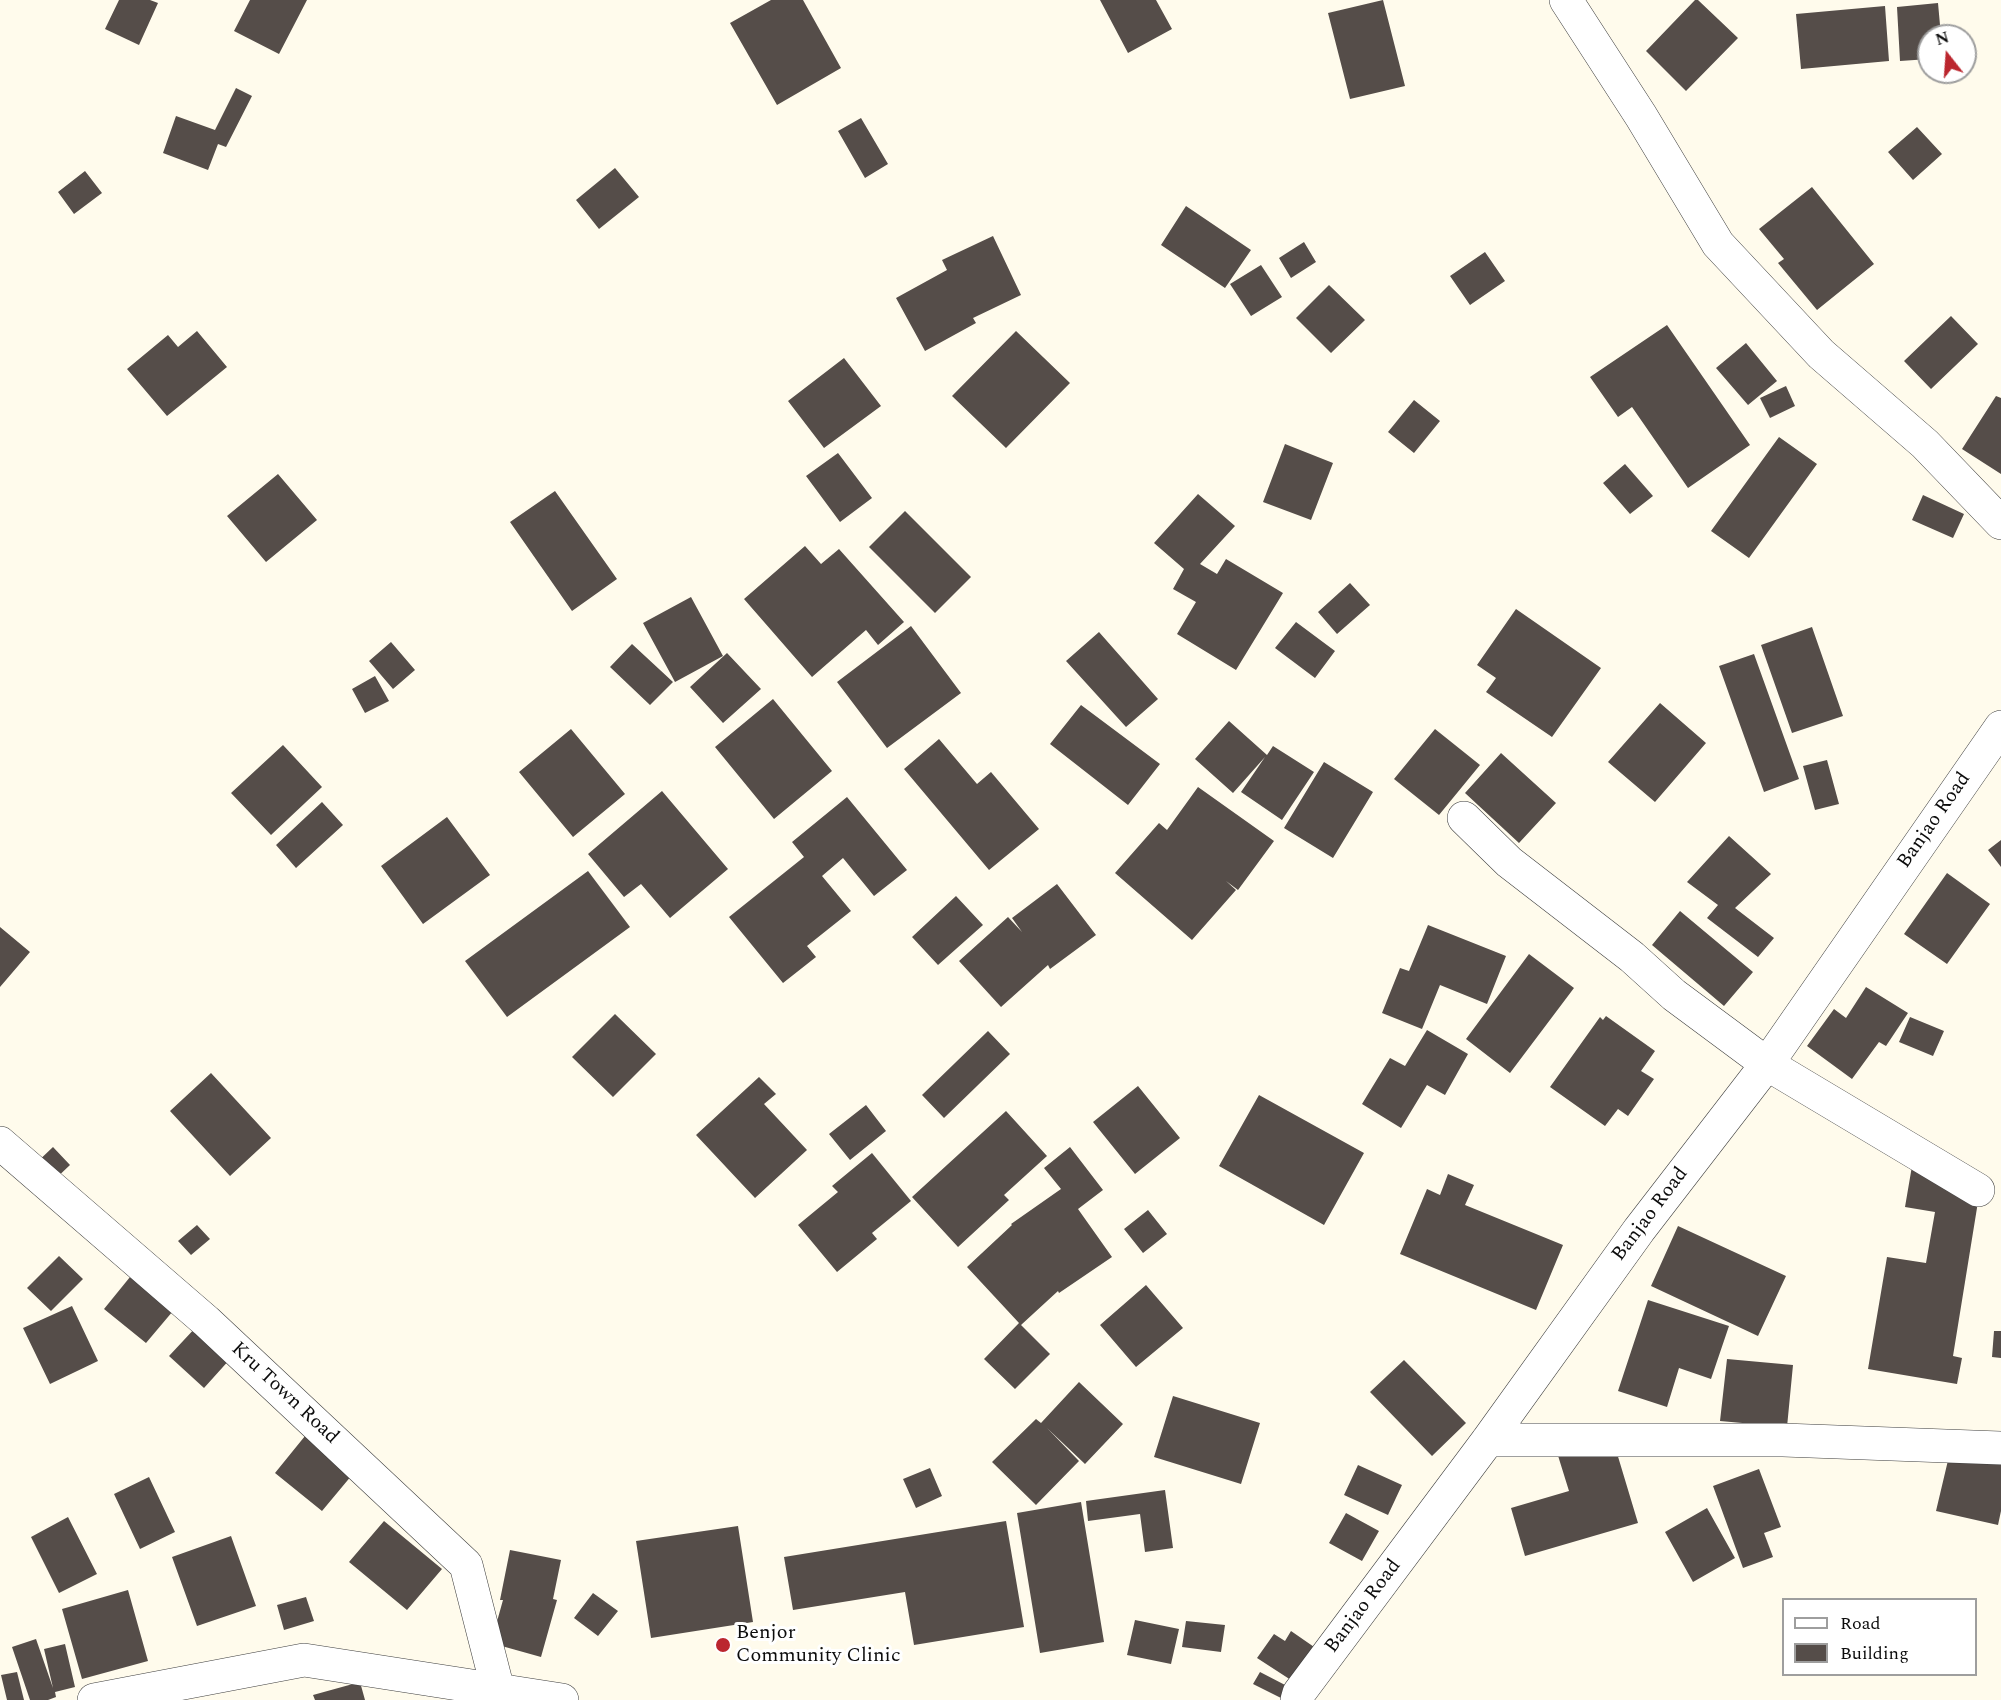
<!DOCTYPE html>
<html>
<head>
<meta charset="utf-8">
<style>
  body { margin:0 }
  #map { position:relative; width:2001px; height:1700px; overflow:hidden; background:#fffbec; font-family:Spectral,serif }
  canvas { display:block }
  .legend { position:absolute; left:1782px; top:1598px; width:195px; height:78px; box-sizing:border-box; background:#fff; border:2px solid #9e9e9e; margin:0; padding:8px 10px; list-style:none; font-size:18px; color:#0c0c0c }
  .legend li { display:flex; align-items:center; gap:12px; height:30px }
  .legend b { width:30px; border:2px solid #9e9e9e }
  .north { position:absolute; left:1917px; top:24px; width:60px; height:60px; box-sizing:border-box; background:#fff; border:2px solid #9e9e9e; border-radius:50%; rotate:343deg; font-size:16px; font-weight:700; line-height:24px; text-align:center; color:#0c0c0c }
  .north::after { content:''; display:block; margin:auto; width:21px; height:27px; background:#bb262e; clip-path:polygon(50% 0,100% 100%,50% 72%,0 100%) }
</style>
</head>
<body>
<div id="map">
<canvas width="2001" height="1700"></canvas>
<ul class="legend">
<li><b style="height:8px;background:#fff"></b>Road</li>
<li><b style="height:16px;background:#554d49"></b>Building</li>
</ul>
<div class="north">N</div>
</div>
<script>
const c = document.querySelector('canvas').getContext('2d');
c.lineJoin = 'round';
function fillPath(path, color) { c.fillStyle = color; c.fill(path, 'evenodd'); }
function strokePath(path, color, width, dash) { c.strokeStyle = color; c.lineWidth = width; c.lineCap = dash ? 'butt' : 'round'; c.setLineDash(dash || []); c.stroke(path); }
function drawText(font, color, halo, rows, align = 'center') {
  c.font = font + ' Spectral,serif'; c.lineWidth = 6; c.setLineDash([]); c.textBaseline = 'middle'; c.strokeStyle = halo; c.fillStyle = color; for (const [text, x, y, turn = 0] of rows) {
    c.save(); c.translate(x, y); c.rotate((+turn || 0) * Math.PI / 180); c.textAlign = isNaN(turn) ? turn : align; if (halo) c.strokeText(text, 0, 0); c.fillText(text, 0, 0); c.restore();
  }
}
fillPath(new Path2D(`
  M119,0h31l8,3 -19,42 -34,-16z
  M250,0h57l-28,54 -45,-23z
  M771,0h32l38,68 -64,37 -47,-82z
  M1100,0h56l16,29 -44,24z
  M1383,0l22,86 -55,13 -22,-86z
  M1695,0h3l40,38 -52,53 -40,-40z
  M1938,3l3,33h-12v23l-29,2 -3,-54z
  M1885,6l4,55 -88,8 -5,-55z
  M236,88l16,8 -26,51 -8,-3 -10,26 -45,-17 13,-37 39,14z
  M861,118l27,46 -23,14 -27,-47z
  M1917,127l25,27 -29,26 -25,-28z
  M615,168l24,29 -40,32 -23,-29z
  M85,171l17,22 -28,21 -16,-22z
  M1812,187l62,77 -57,46 -39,-47 6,-4 -25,-30z
  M1186,206l65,44 -26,38 -64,-43z
  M993,236l28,59 -48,23 3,5 -51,28 -29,-53 51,-28 -5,-10z
  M1304,242l12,20 -25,16 -12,-20z
  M1485,252l20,29 -35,24 -20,-29z
  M1261,265l21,32 -31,19 -21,-32z
  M1329,285l36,35 -34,33 -35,-35z
  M1951,316l27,28 -47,45 -27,-28z
  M1667,325l83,120 -62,43 -56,-81 -14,10 -28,-40z
  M197,331l30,36 -60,49 -40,-47 41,-34 10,12z
  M1016,331l54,52 -64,65 -54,-52z
  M1746,343l31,38 -29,24 -32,-37z
  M844,358l37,48 -57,42 -36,-47z
  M1786,386l9,20 -25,12 -10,-20z
  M1996,396l5,2v76l-39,-25z
  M1414,400l26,21 -26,32 -26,-21z
  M1779,437l38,27 -68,94 -38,-27z
  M1285,444l48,19 -22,57 -48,-18z
  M838,453l34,45 -32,24 -34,-46z
  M1625,464l28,32 -23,18 -27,-31z
  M278,474l39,46 -51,42 -39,-46z
  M555,491l62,88 -45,32 -62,-89z
  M1198,494l37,32 -35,38 17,10 9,-15 57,34 -47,77 -59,-36 19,-32 -23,-13 11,-20 -30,-26z
  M1923,495l41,19 -11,24 -41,-18z
  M905,511l66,66 -36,36 -66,-66z
  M805,546l16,18 18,-15 65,73 -26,23 -12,-15 -54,47 -68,-78z
  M1350,583l20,22 -33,29 -19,-22z
  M691,597l32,59 -48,26 -32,-59z
  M1516,609l85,59 -49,69 -66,-45 10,-14 -19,-13z
  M1296,622l39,29 -20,27 -40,-30z
  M911,626l50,67 -74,55 -50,-66z
  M1812,627l31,89 -51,17 -31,-88z
  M1099,632l59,67 -32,28 -60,-66z
  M391,642l24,28 -22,19 -24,-28z
  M632,644l41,38 -23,23 -40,-38z
  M727,653l34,36 -38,34 -33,-36z
  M1754,654l45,125 -35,13 -45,-126z
  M375,676l14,25 -24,12 -13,-24z
  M773,699l59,72 -58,48 -59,-72z
  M1660,703l46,40 -51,59 -47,-40z
  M1081,705l79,59 -32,41 -78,-61z
  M1229,721l38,34 6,-9 41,26 -32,48 -41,-28 24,-35 -32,36 -38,-34z
  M571,729l54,65 -52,43 -54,-65z
  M1435,729l45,36 -41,50 -45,-36z
  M939,739l38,45 14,-12 48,57 -50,41 -85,-101z
  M283,745l39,42 -51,48 -40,-42z
  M1501,753l55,50 -37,40 -54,-50z
  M1827,760l12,44 -24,6 -12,-44z
  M1324,762l49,30 -40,66 -49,-30z
  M1198,787l76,54 -36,49 -12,-9 10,9 -44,50 -77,-67 44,-50 8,7z
  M662,791l66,78 -58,49 -29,-34 -17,13 -36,-43z
  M847,797l60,73 -33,26 -31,-38 -21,18 29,35 -44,35 9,11 -33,26 -54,-66 75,-60 -12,-15z
  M322,802l21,23 -47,43 -20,-23z
  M447,817l43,58 -67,49 -42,-58z
  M1729,836l42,38 -36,34 39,30 -16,19 -51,-39 11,-13 -31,-23z
  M2001,840v27l-13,-17z
  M588,871l42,56 -123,90 -42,-56z
  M1947,873l43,31 -43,60 -43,-30z
  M1057,884l39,51 -46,34 -2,-4 -47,42 -42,-46 49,-44 14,15 -10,-14z
  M956,896l27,29 -45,40 -26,-28z
  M1680,911l73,61 -29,34 -72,-61z
  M1428,925l78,31 -19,48 -47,-19 -18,44 -40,-16 18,-45 9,3z
  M0,927l30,25 -30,35z
  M1529,954l45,34 -64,85 -44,-34z
  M1866,987l42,26 -22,33 -7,-4 -27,37 -45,-33 27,-37 12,9z
  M615,1014l41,40 -43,43 -41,-40z
  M1606,1016l49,35 -14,20 13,8 -26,37 -10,-7 -13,17 -55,-39 50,-70 3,3z
  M1910,1017l34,14 -11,25 -34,-14z
  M1427,1030l41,24 -23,41 -18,-10 -26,43 -39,-24 28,-46 15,8z
  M988,1031l22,23 -66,64 -22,-23z
  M211,1073l60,65 -41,38 -60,-65z
  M759,1077l17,17 -12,10 43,46 -52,48 -59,-63z
  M1138,1086l42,52 -45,36 -42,-52z
  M1259,1095l105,58 -40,72 -105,-59z
  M866,1105l20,26 -36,29 -21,-26z
  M1006,1111l41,45 -43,39 5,5 -51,47 -46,-50z
  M53,1147l17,18 -20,19 -17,-18z
  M1070,1147l33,43 -25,19 34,48 -53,36 -1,-2 -37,34 29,29 -35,35 -31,-30 35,-36 -52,-56 45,-42 -1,-1 50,-35 -17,-21z
  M872,1153l39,48 -39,32 5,6 -40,33 -39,-47 40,-33 -6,-6z
  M1912,1166l70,11 -29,179 9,2 -5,26 -89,-15 19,-112 39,6 9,-51 -30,-5z
  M1448,1174l26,11 -9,20 98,40 -27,65 -136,-56 27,-65 13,6z
  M1148,1210l19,24 -24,19 -19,-24z
  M197,1225l13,14 -19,16 -13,-14z
  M1678,1226l108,50 -28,60 -107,-50z
  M59,1256l24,23 -32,32 -24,-23z
  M130,1277l43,34 -27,32 -42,-34z
  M1146,1285l37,43 -47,39 -36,-42z
  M1648,1300l81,26 -18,53 -32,-11 -12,39 -49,-16z
  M72,1306l26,55 -48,23 -27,-56z
  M197,1326l34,32 -27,30 -35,-32z
  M1994,1331h7v27l-9,-1z
  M1727,1359l66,6 -6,62 -67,-6z
  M1404,1360l62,63 -34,33 -62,-64z
  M1079,1382l44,42 -38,40 -38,-36 32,33 -43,44 -44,-43 44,-43 5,4z
  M1173,1396l87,27 -19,61 -87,-27z
  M1610,1430l28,93 -113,33 -14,-48 58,-17 -14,-45z
  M1954,1435l47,11v65l-3,14 -62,-14z
  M305,1436l47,39 -30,36 -47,-38z
  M1358,1465l44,20 -14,30 -44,-20z
  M930,1468l12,28 -26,12 -13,-29z
  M1759,1469l22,58 -17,6 9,24 -30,11 -30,-82z
  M149,1477l26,55 -35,17 -26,-55z
  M1165,1490l8,58 -28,4 -5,-38 -52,7 -2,-20z
  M1081,1502l23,140 -64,11 -23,-140z
  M1707,1508l28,50 -42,24 -28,-50z
  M1346,1513l33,18 -17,30 -33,-18z
  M68,1517l29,57 -38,19 -28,-56z
  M384,1521l58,48 -35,41 -58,-48z
  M1006,1521l18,106 -110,18 -9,-53 -112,18 -9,-53z
  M738,1526l15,96 -102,16 -15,-97z
  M231,1536l25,70 -59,20 -25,-69z
  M510,1550l51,10 -8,39 4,1 -16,57 -50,-14 12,-43h-3z
  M128,1590l20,71 -66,18 -20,-70z
  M593,1593l25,18 -20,25 -24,-18z
  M306,1597l8,24 -30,9 -7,-25z
  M1135,1620l44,9 -8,35 -44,-9z
  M1186,1621l39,4 -4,27 -39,-5z
  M1291,1631l26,18 -23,33 -37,-24 17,-24 11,7z
  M36,1639l17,49 -9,-39 21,-5 10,43 -20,5 1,5 -8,3h-18l-18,-53z
  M17,1672l7,28h-17l-6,-25z
  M1260,1672l27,14 -6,12 -28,-14z
  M360,1682l5,18h-50l-2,-5z`), '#554d49');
const minor = new Path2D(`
  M1566,0l75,116 77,128 103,110 104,90 76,79
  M1464,818l45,44 123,95 42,38 93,69 211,126
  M0,1143l206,178 260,244 32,125
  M1488,1440h295l218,8
  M94,1700l210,-40 258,40
  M1297,1700l2,-7 189,-253 151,-210 128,-166 234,-337`);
strokePath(minor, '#3f3f3f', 34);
strokePath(minor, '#fff', 33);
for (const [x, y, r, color] of [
  [723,1645,8,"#bb262e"]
]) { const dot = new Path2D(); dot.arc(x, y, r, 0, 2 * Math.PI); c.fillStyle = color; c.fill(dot); strokePath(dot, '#fff', 2); }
drawText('20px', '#0c0c0c', '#fff', [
  ["Banjao Road",1935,821,-55],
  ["Banjao Road",1651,1215,-53],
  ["Kru Town Road",284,1394,43],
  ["Banjao Road",1364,1607,-53]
]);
drawText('20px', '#0c0c0c', '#fff', [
  ["Benjor",736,1634],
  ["Community Clinic",736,1657]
], 'left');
</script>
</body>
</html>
